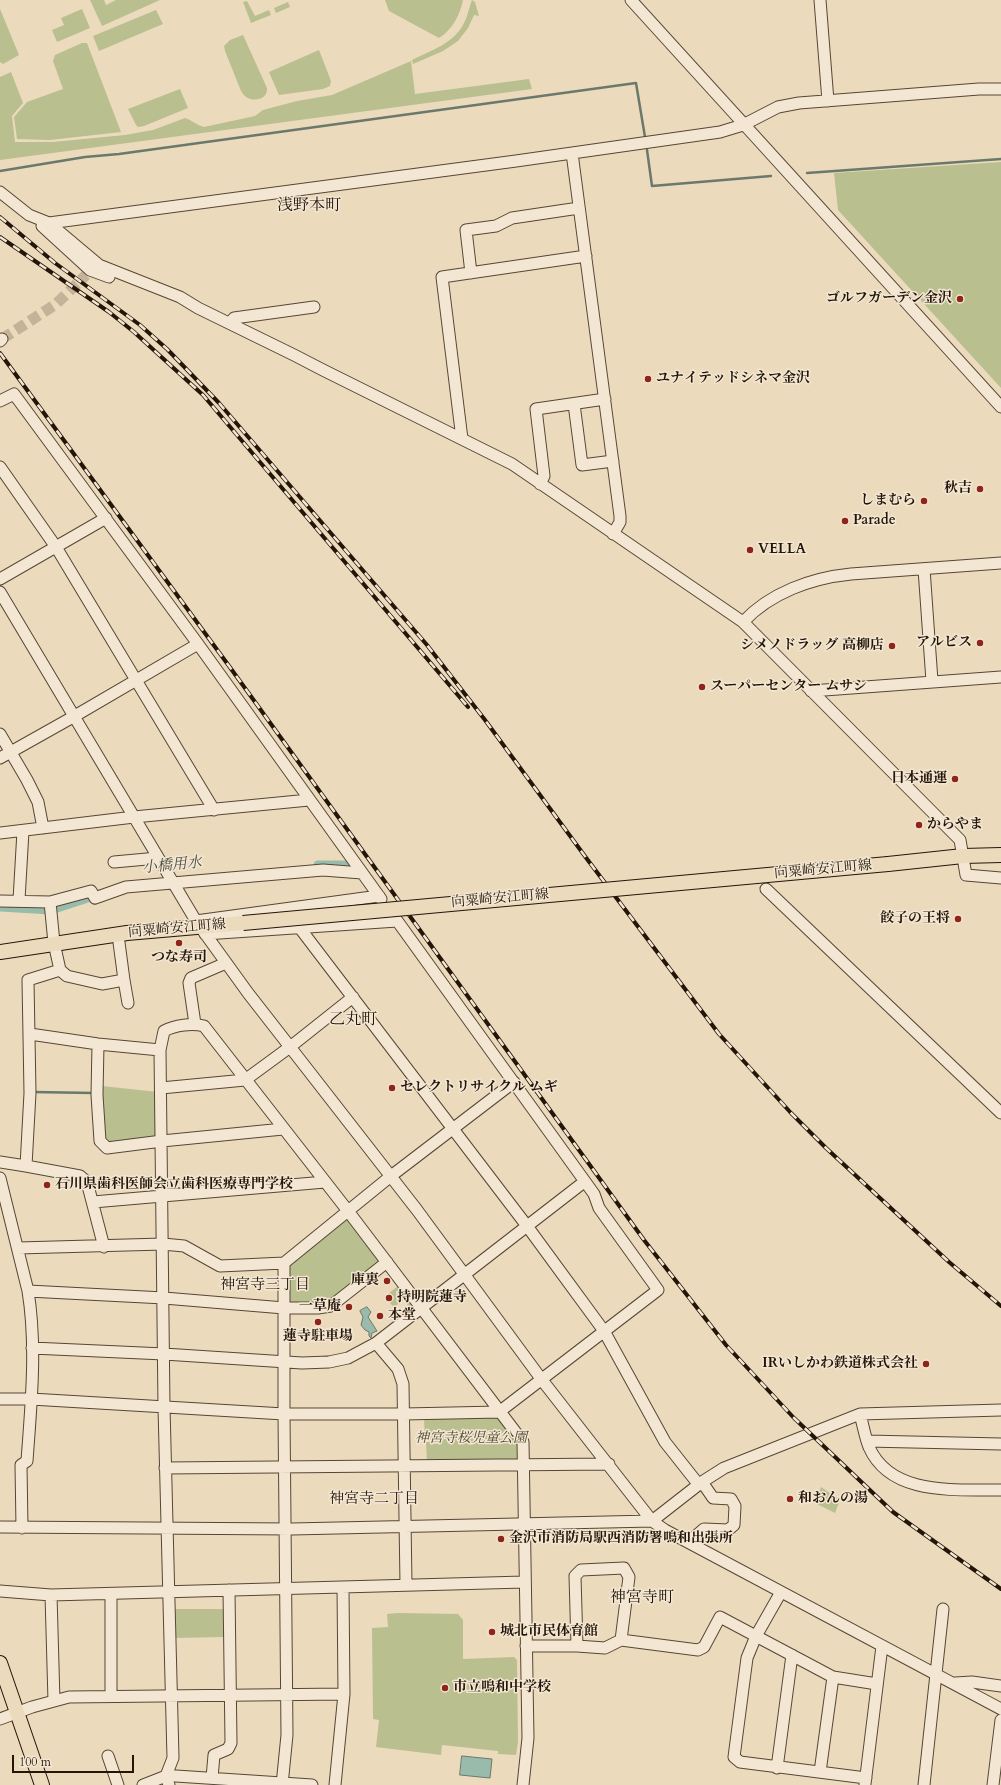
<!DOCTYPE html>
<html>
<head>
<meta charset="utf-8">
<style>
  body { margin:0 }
  #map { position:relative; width:1001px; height:1785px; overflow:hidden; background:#ecdabc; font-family:Cardo,serif }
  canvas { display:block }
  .scale { position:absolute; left:12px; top:1755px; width:122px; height:18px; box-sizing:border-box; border:2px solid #231609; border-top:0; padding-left:5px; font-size:12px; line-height:14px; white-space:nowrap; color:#231609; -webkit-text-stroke:3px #f3e7d3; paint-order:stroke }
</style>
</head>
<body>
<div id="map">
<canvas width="1001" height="1785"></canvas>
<div class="scale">100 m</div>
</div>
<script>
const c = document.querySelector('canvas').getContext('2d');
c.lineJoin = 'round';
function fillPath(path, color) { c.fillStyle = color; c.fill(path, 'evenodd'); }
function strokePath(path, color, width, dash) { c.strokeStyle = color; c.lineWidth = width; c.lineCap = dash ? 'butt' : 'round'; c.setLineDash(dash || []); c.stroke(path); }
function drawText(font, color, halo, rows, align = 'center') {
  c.font = font + ' Cardo,"Noto Serif JP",serif'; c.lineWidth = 3; c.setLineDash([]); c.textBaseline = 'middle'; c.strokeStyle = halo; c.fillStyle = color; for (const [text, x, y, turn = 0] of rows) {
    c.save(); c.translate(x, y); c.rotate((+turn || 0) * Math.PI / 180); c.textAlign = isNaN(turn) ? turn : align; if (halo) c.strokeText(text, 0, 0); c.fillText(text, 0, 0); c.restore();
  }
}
fillPath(new Path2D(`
  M90,0h14l2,5 10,-5h44l-58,26z
  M385,0h78c-3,15 -11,30 -24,38l-50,-27z
  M472,0l3,2 4,14 -5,-1 -6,13 -10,13 -15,10 -30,13 -1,-4c19,-10 42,-16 52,-37 4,-7 5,-16 8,-23z
  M247,1l8,15 14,-6 2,5 -20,8 -8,-21z
  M288,2l2,5 -14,6 -2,-5z
  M0,9l19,46 -16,9 -3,-2z
  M82,9l8,19 -33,14 -5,-12 12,-5 -3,-7z
  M156,10l7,14 -64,27 -6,-15z
  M243,35l24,53c1,10 -10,14 -19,10 -3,-1 -5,-4 -7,-7l-16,-40 -1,-5 6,-6z
  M82,43h5l34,89 -71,8 -33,-1 -3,-22 13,-15 36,-13 -10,-28 2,-6z
  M319,50l12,31 -1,5 -7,3 -44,6 -10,-23z
  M411,61l4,33 114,-15 3,10 -532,71v-83l11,-5 12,31 -11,13 3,26h38l72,-7 28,-5 32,-12c7,2 11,7 19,9l51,-11 8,-6 34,-9 35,-6z
  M180,89l8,19 -44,18 -6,1 -2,-2 -8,-16z
  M1001,162v226l-163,-178 -4,-37z
  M102,1086l56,6 -3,48 -47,5 -6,-5z
  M350,1215l33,46 -49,40 -10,3 -35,-2v-42z
  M398,1286l14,19 -3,2 -5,-7 -10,7 -10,-10z
  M499,1414l20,27v18l-3,2 -89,1 -1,-20h15v-3l-16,1 -1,-22z
  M821,1487l19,13 -5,13 -20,-10z
  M175,1609h48l1,28 -49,1z
  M398,1613l60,1 5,6v39l51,-2 3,3 1,82 -2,13 -18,-1v-3l-56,-6 -1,10 -65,-8 3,-27 -6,-1 -1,-91 16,-1 -1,-13z`), '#b9bf8f');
const water = new Path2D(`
  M367,1307l4,5 -3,5 9,14 -5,2 -1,5 -2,-2v-4l-4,-2 -4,-5 2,-8 -3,-6z
  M462,1756l30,3 -2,19 -30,-3z`);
fillPath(water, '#99bbac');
strokePath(water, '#6a796b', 1);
strokePath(new Path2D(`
  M647,150l5,36 119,-10
  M0,171l85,-14 34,-3 517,-71 9,54
  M807,173l194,-14
  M33,1092l61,1`), '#6a796b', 2.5);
strokePath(new Path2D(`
  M318,865h31
  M0,907l51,3 49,-16`), '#99bbac', 9);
strokePath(new Path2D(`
  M2,339l54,-35 30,-29`), '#c4b398', 11, [11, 5.5]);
const minor = new Path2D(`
  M631,0l370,407
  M820,0l8,101
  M572,153l48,363v6l-7,12
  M0,192l29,23 20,8 50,42 81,32 18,11 96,47 29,15 189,94 231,158 217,218 6,35 35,3
  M49,223l467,-62 204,-29 23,-7 35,-18 21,-4 180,-14h22
  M42,226l48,44 19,7
  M471,273l-5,-43 30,-4 16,-8 67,-10
  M230,323l4,-5 80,-11
  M0,341l2,-2
  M0,401l14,-7 184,250 183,255
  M574,404l8,61 31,-4
  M462,439l-20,-162 144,-21
  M0,467l56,80 158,263
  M540,484l4,-8 -8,-67 69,-10
  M924,569l8,112
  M0,579l106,-61
  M0,592l196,329 52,72 169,217 125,170 110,141 13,9 336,179
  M743,622c27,-29 68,-44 108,-48l150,-11
  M811,691l190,-14
  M0,734l27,46 11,22 5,26
  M0,758l73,-41 125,-73
  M0,833l134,-16 175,-17
  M114,862l44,-4
  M766,889l235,224
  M19,900l4,-69
  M0,901l50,1 41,-11 4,7 31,-11 197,-17 39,3
  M196,921l183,-25
  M299,927l228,299 77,105 61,111 34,43
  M205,934l192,-13
  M60,970l7,6 35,8 22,-4 -6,-45
  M124,980l4,23
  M195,1024l-6,-41 2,-5 35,-15
  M30,1034l68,10 62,6
  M98,1044l-1,51 3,46 7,7 55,-7 121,-12
  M161,1088l84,-8 45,-33 63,-50
  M0,1162l26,4 4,-73 -2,-113 32,-10 -6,-27 -4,-41
  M26,1166l54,10 7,6 17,65
  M0,1178l28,113c9,56 3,114 -1,170l-6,4 1,63
  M93,1202l232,-20
  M18,1248l145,-4 21,2 36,20 64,-3 107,-87 123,-94
  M28,1291l136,7 120,10h34l13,-2 56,-44
  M376,1343l22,26 5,15 3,201
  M32,1348l132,6 138,9 27,-1 19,-4 28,-15 208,-161
  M0,1399h31l253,15h120l95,-2 159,-122 -59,-82 -5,-14 -201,-279
  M860,1414c3,11 5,23 9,33 22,50 88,42 132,43
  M867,1441l134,3
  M165,1468l444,-4
  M0,1527l292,2 360,-8 50,-39 22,-14 136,-54 141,-4
  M689,1542l15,-13 24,1 6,-5 1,-19 -4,-7 -18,-1 -11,-16
  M0,1591l51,4 473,-13
  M781,1592l-25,44 -9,22 -13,99 6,5 126,16
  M111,1594v102
  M51,1595l3,106
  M526,1646h51l28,2 16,-8 77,10 6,-3 16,-30 113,60 44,7
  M577,1646l-2,-70 6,-6 43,-2 5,9 -8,63
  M955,1683l17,-1 29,4
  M0,1719l32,-12 37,-10 275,-3
  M108,1756l10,29
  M777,1768l15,-113
  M820,1772l13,-95
  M212,1778l2,-23 14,-6 3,-6 -2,-153
  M865,1784l17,-138
  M143,1785l23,-9h10l136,9
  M169,1785l-3,-9 7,-18 -9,-351 -4,-357 4,-19c11,-6 28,-8 40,-5l144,185 175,231 5,296 -5,47
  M282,1785l5,-50 -3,-321v-151
  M335,1785l9,-91 -1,-107
  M924,1785l19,-176
  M993,1785l8,-65`);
const major = new Path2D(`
  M888,864l75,-8 38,-1
  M0,952l127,-19 116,-10
  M0,1663l42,122`);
strokePath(minor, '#554736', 13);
strokePath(major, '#231609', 16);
strokePath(minor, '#f3e7d3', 11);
strokePath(major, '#ecdabc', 14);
const rail = new Path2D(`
  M0,217l55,46 85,62 27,24 52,54 208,242 58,75 102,139 132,175 72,79 35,35 123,114 52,44
  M0,237l109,75 25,20 69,63 265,312
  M0,353l229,313 415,574 82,105 68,73 99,94 108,77`);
strokePath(rail, '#231609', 4);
strokePath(rail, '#f3e7d3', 2.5, [8]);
const majorBridge = new Path2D(`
  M243,923l645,-59`);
strokePath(majorBridge, '#231609', 16, []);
strokePath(majorBridge, '#ecdabc', 14);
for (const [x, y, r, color] of [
  [960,299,4,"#8f2418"],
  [648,379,4,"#8f2418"],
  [980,489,4,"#8f2418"],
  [924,501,4,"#8f2418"],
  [845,521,4,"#8f2418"],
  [750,550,4,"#8f2418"],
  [980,643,4,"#8f2418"],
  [892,646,4,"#8f2418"],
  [702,687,4,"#8f2418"],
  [955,779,4,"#8f2418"],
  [919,825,4,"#8f2418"],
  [958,919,4,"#8f2418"],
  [179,943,4,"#8f2418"],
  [392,1088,4,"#8f2418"],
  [47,1185,4,"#8f2418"],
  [387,1281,4,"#8f2418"],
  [389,1298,4,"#8f2418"],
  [349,1307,4,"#8f2418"],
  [380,1316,4,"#8f2418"],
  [318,1322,4,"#8f2418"],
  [926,1364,4,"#8f2418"],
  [790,1499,4,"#8f2418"],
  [501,1539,4,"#8f2418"],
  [492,1632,4,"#8f2418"],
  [445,1688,4,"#8f2418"]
]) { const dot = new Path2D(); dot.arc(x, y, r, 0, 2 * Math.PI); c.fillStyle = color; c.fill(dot); strokePath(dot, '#f3e7d3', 1.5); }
drawText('bold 14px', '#231609', '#f3e7d3', [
  ["ゴルフガーデン金沢",952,299,"right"],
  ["ユナイテッドシネマ金沢",656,379],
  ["秋吉",972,489,"right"],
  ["しまむら",916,501,"right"],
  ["Parade",853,521],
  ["VELLA",758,550],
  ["アルビス",972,643,"right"],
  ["シメノドラッグ 高柳店",884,646,"right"],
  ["スーパーセンター ムサシ",710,687],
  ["日本通運",947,779,"right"],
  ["からやま",927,825],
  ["餃子の王将",950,919,"right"],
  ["つな寿司",179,958,"center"],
  ["セレクトリサイクル ムギ",400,1088],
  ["石川県歯科医師会立歯科医療専門学校",55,1185],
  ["庫裏",379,1281,"right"],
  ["持明院蓮寺",397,1298],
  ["一草庵",341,1307,"right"],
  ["本堂",388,1316],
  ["蓮寺駐車場",318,1337,"center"],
  ["IRいしかわ鉄道株式会社",918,1364,"right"],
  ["和おんの湯",798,1499],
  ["金沢市消防局駅西消防署鳴和出張所",509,1539],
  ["城北市民体育館",500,1632],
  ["市立鳴和中学校",453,1688]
], 'left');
drawText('14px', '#231609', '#f3e7d3', [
  ["向粟崎安江町線",823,870,-5],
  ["向粟崎安江町線",500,899,-5],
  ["向粟崎安江町線",177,929,-5]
]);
drawText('italic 14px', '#504931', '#f3e7d3', [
  ["神宮寺桜児童公園",471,1439]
]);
drawText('italic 15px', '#4c5042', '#f3e7d3', [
  ["小橋用水",172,866,-6]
]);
drawText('15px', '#231609', '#f3e7d3', [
  ["神宮寺三丁目",265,1286],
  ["神宮寺二丁目",374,1500]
]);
drawText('16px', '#231609', '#f3e7d3', [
  ["浅野本町",309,206],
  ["乙丸町",353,1020],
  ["神宮寺町",642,1598]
]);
</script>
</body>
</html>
